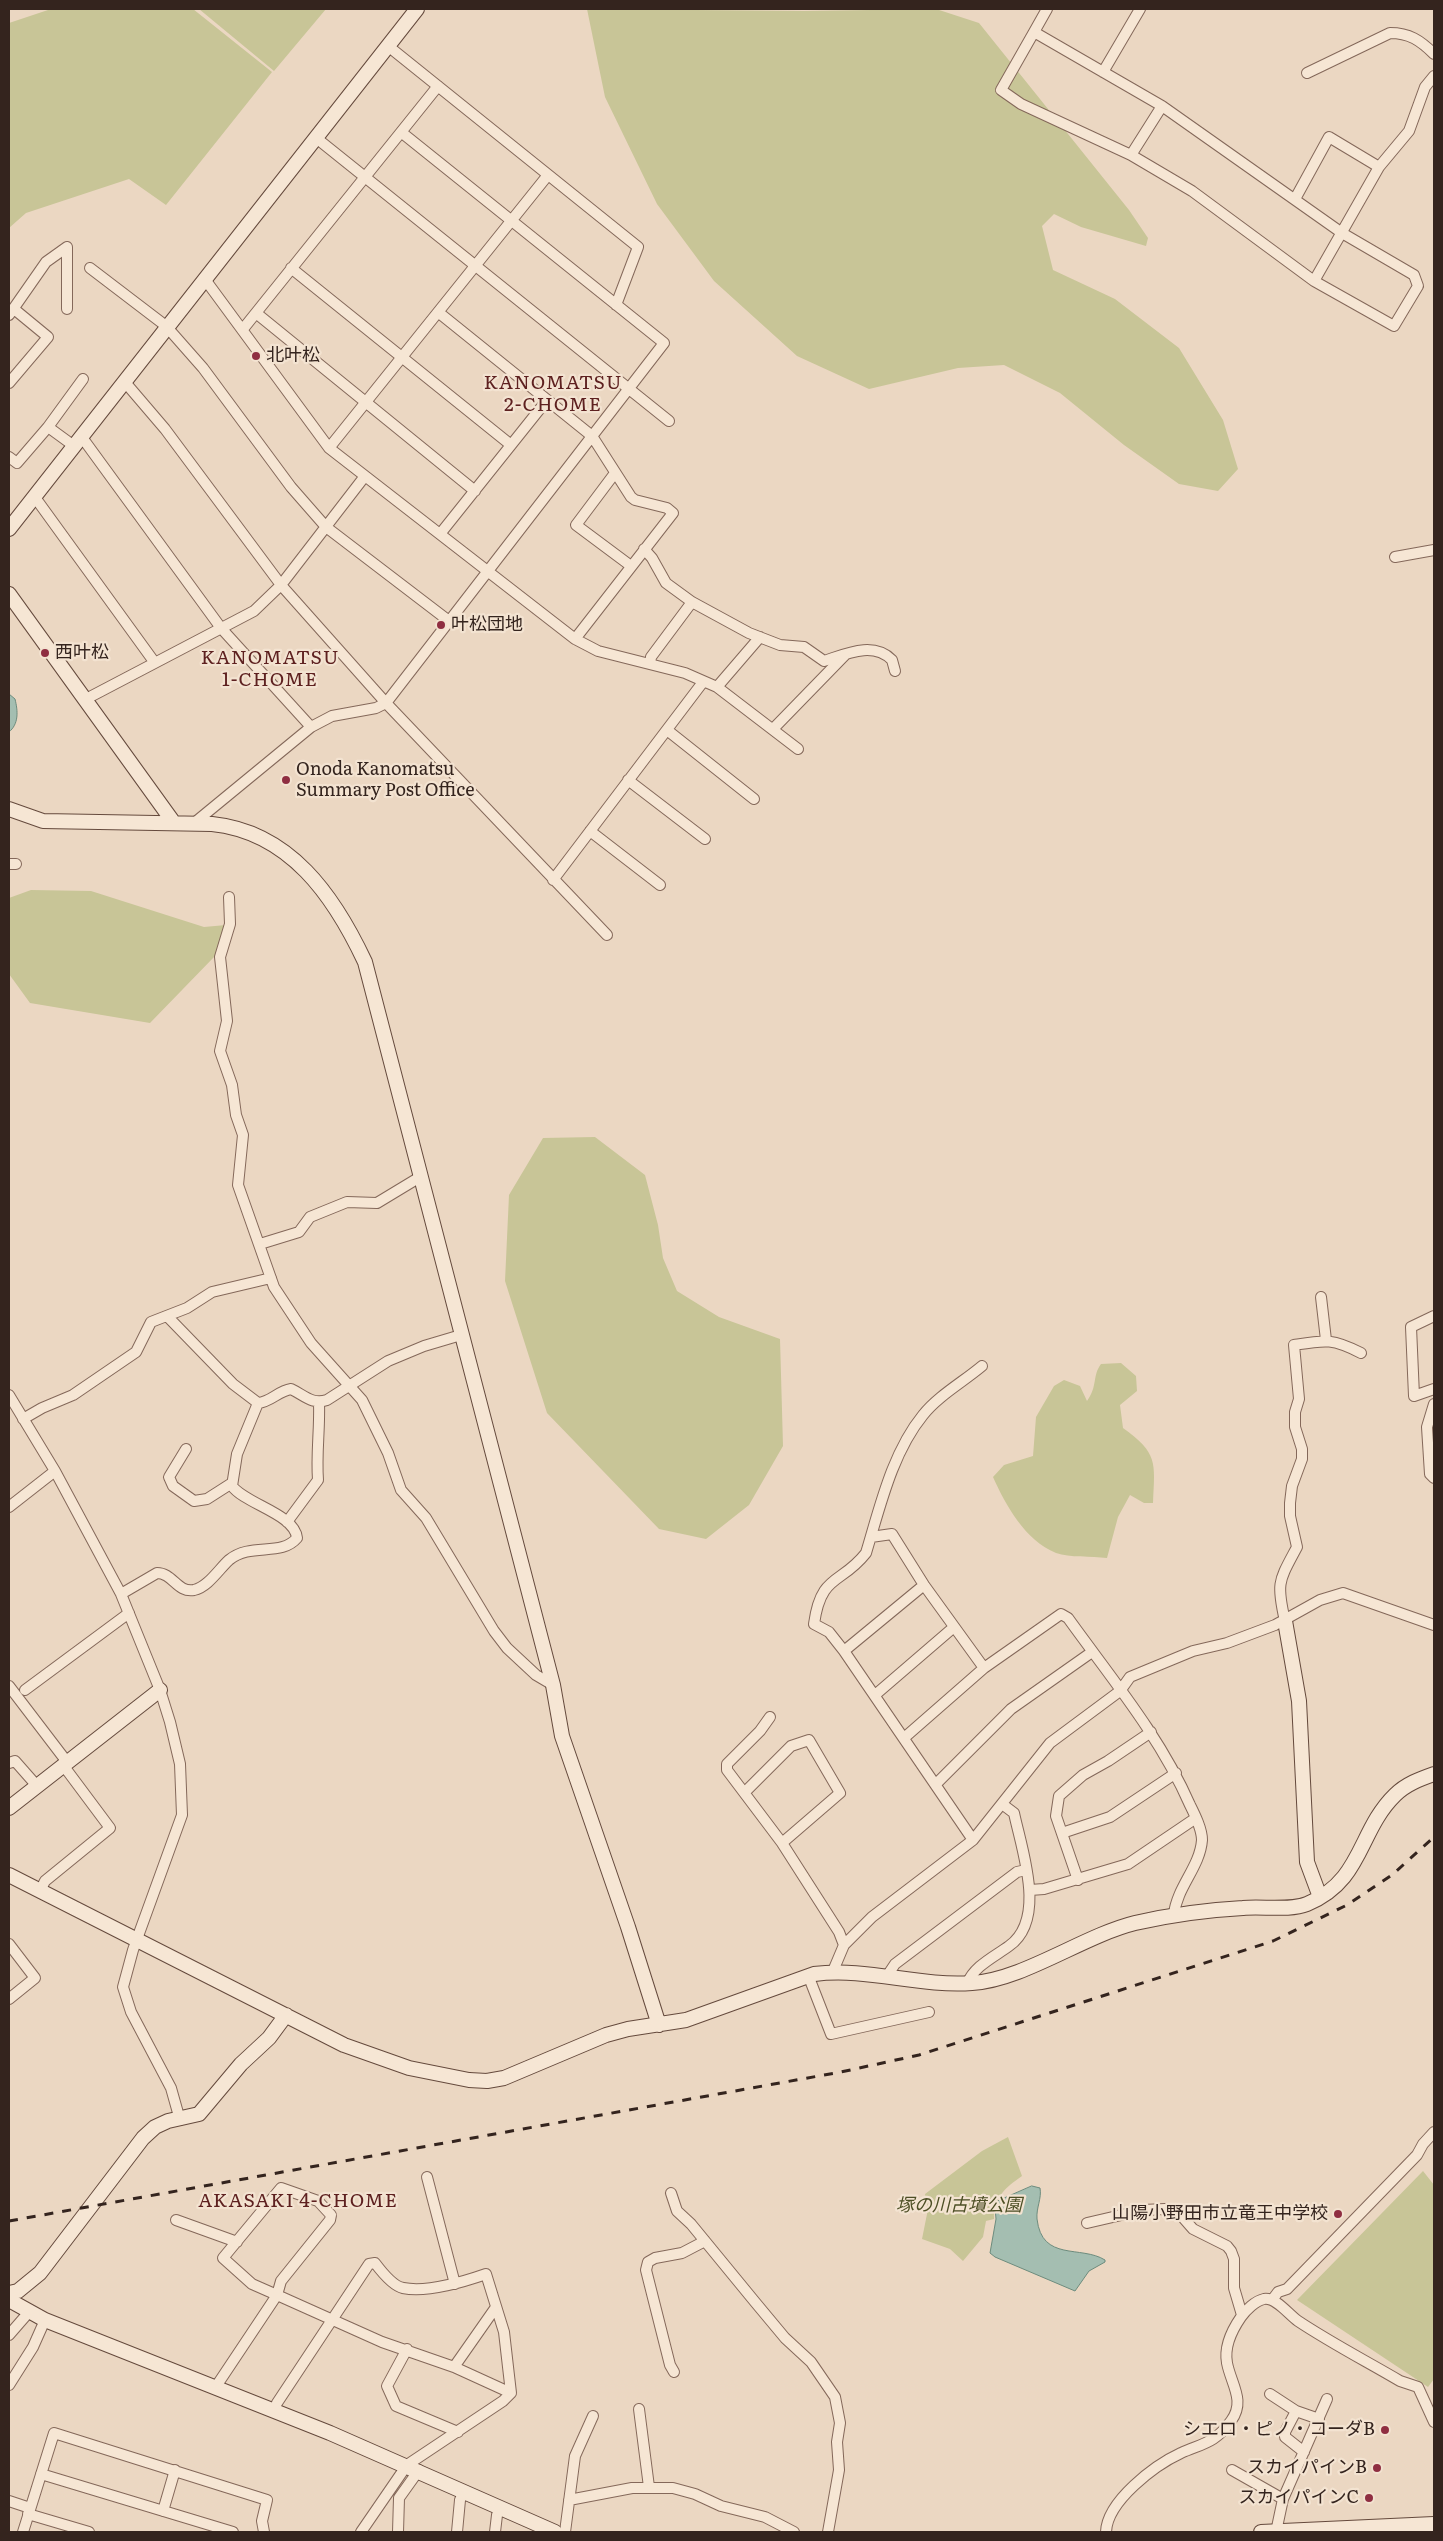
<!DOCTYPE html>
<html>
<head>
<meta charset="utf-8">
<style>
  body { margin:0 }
  #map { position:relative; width:1443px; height:2541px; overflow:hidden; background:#ebd7c2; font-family:Literata,serif }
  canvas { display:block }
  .frame { position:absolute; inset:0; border:10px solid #34241e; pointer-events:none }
</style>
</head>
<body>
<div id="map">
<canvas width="1443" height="2541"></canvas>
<div class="frame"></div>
</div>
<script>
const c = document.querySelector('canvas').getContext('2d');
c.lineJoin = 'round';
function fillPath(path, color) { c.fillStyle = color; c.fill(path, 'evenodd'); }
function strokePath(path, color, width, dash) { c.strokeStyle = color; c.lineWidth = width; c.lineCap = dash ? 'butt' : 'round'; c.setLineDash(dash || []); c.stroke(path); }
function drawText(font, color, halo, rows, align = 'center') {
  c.font = font + ' Literata,"Noto Sans JP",serif'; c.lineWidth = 4.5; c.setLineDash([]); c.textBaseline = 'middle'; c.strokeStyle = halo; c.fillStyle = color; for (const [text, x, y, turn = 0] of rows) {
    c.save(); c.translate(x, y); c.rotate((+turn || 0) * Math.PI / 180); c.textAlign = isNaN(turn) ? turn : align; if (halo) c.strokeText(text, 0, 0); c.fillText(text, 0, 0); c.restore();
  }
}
fillPath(new Path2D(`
  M51,9h142l79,63 -106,133 -37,-26 -103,34 -17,15v-205z
  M199,9h127l-52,62z
  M587,9l217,2 132,-2 43,14 150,187 19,28 -2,8 -65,-19 -27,-13 -12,12 11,44 62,29 64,49 44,72 15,49 -20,22 -39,-7 -55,-39 -64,-52 -56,-28 -46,3 -89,21 -72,-33 -83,-75 -57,-77 -52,-107z
  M31,890l60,1 113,36 22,-2 -11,31 -65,67 -120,-20 -21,-29v-76z
  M595,1137l50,38 13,50 5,33 14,33 42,26 61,22 3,107 -34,59 -43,34 -47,-10 -112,-116 -42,-132 4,-86 34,-57z
  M1121,1363l15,13 1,15 -17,14 3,23c35,25 32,34 30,75h-9l-14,-8 -12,22 -11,41c-16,-2 -37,0 -51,-5 -31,-13 -50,-47 -63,-76l11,-12 29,-9 3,-39 18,-31 10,-6 16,6 7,15c11,-15 5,-25 14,-37z
  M1008,2137l14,39c-17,12 -29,22 -28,43l-8,2 -3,16 -20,24 -13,-12 -28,-10 6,-30 -3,-15 57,-43z
  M1423,2171l11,14v194l-6,8 -131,-87z`), '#c8c597');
const water = new Path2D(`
  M9,694l6,5c3,12 4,25 -6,33z
  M1032,2186l8,2c2,10 -4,20 -3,31 5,43 44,26 68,41v2l-16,9 -14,20 -80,-34 -5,-4 6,-34 -1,-12 3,-6z`);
fillPath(water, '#a4beb1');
strokePath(water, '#6c8b7d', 1);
const street = new Path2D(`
  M1034,32l128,74 180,127 72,42 4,11 -24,40 -80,-45 -122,-90 -61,-36 -110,-51 -20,-14z
  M1034,32l13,-23
  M388,46l250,201 -22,58
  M1103,72l37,-63
  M1307,73l83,-40c19,0 30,7 44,21
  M315,137l354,284
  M1131,155l31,-49
  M1295,199l34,-62 50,30
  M90,268l76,58 37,42 88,119 35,40 123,94
  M291,268l220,177
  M204,278l125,170 246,191 23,12 87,22 32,14 81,62
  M1314,281l65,-114 30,-36 16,-44 9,-11
  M438,312l154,124 39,61 4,3 32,8 6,5 -98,126
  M256,313l219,178
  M9,315l37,-53 21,-15v62
  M243,329l195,-243
  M124,381l41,48 116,156 105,118 221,232
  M9,383l39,-46 -34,-28
  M48,427l35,-48
  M81,436l140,192 90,99
  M329,448l219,-273
  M9,457l8,6 31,-36 26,19
  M615,473l-39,52 55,41
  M34,496l121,167
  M440,534l107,-134
  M644,549l8,9 14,25 26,19 57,31 31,12 24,2 20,14c22,-7 49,-20 68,-1l3,11
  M1395,557l39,-7
  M650,664l1,-7 41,-55
  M717,687l43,-50
  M86,699l168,-88 27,-26 84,-109
  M773,729l72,-74
  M667,730l87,69
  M628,780l77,59
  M193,824l118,-97 21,-11 44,-8 10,-5 278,-360 -263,-211
  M590,831l70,54
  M9,864h7
  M553,880l150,-198
  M229,897l1,27 -10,33 7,64 -7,30 12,34 4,30 7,20 -5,50 36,102 37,56 51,57 26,53 13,37 25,28 68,113 13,17 29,27 17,10
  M260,1244l39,-12 11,-15 37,-15 30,1 43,-26
  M1321,1297l5,43
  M167,1316l66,68 25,19
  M1434,1316l-23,11 3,69 20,-7
  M9,1395l46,76 66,123 39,96 10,32 10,42 2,51 -49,135 -10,37 8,25 40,76 9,32
  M1434,1404l-7,23 3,47 4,4
  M23,1419l19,-11 31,-13 63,-43 15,-30 36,-14 25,-16 59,-14
  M186,1449l-17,28 4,9 21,15 13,-2 25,-16
  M9,1507l46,-36
  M287,1522l31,-42c-2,-26 2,-51 1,-77
  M871,1537l21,-3 32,51 60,83
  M121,1594l36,-21c16,0 20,20 37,17 14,-3 25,-21 35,-30 22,-18 52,-3 68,-22 -2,-24 -52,-34 -65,-52l5,-32 21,-51c13,-1 20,-12 33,-14 13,6 21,16 36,11l61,-39 36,-15 37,-11
  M1285,1621c-9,-39 -6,-40 12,-74l-7,-31v-13l2,-17 10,-27v-10l-7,-22v-15l4,-13 -5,-54c31,-5 38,-7 67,8
  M844,1651l80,-66
  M9,1686l58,76
  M25,1690l104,-77
  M875,1695l79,-68
  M770,1717l-10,14 -33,33v6l55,73 57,89 5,13
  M904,1738l80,-70 77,-54 7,4c43,60 92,118 122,187 5,10 12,24 12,35 -2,27 -25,47 -28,74
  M9,1763l6,-2 22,25
  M936,1784l75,-75 81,-57
  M745,1792l46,-46 18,-6 31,53 -58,50
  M1062,1833l48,-16 66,-44
  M973,1840l-129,-189 -15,-19 -15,-8c7,-51 27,-39 52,-71 14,-46 26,-100 57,-138 15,-19 40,-33 59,-49
  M1078,1880l-22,-64 3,-20 24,-21 25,-14 43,-29
  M1030,1890l14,-1 84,-25 68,-46
  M40,1891l5,-10 65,-53 -47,-63
  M9,1944l26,34 -26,21
  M833,1971l11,-26 28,-28 101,-77 77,-97 70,-52 10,-14 63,-26 34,-8 48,-18 45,-25 23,-7 91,32
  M808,1975l23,59 98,-22
  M887,1976l8,-12 122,-92 9,-2
  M967,1984c7,-18 27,-27 42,-38 38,-27 13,-95 5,-133l-12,-9
  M427,2177l28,107
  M671,2193l6,18 14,13 64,78 30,36 26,24 24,35 5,26 -3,19 2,28 -11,62
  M176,2220l61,22
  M1087,2223l56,-13 22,-1 14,4 14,16 34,17 4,5 3,8v29l8,27
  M1272,2300l6,-8 9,-3 130,-134 6,-11 11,-12
  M9,2335l20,-23
  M407,2349l-20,37 9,20 62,26
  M454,2367l42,-60
  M674,2372l-4,-7 -24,-95 2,-8 7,-4 27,-5 23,-12
  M9,2385l24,-38 12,-27
  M215,2388l62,-93 4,-14 49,-61 1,-5 -13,-14 -37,-13 -58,70 29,26 25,11 105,47 72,25 57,26
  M1270,2394l26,17 23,8
  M639,2409l10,78
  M274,2411l3,-8 92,-139 6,-1c6,8 18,23 28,25 25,5 60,-6 83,-14l18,58 7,61 -8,8 -96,64 -46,67
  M1296,2411l-11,21v5l19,15
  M1232,2470l51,29
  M41,2474l192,58
  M569,2500l63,-12h41l22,6 26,12 44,11 29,15
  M9,2501l21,7
  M163,2511l12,-41
  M28,2514l61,18
  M23,2532l31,-99 213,67 -5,21 2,11
  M398,2532l1,-34 20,-28
  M457,2532l3,-32 4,-9
  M495,2532l2,-17 4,-7
  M565,2532l10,-76 18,-40
  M1106,2532c1,-31 49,-67 75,-79 23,-10 34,-10 50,-32 15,-20 0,-37 -4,-58 -3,-16 5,-33 14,-46 5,-7 14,-16 23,-18 12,-2 25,16 34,22 33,22 68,40 102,60l18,6 16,35
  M1276,2532l7,-33 44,-100`);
const secondary = new Path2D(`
  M9,529l408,-520
  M9,594l165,229
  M9,809l34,12 169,3c78,8 122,72 153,138l188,723 9,51 66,191 31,98
  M1285,1621l14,80 8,161 13,35
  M9,1808l151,-118
  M9,1875l335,170 65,23 60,12 18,1 17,-3 102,-43 22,-6 58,-9 128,-46c53,-7 105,13 158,9 51,-3 111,-47 163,-60 35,-8 71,-13 108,-15 19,-2 46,3 64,-4 56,-23 51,-73 88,-109 11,-11 25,-16 39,-21
  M9,2293l9,-2 22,-18 103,-135 12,-11 13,-6 31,-7 42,-50 28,-26 17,-23
  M9,2300l36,20 285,113 225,99
  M1261,2532l173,-8`);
strokePath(street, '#84685a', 12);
strokePath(secondary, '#654a3d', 16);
strokePath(street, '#f6e6d4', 10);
strokePath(secondary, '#f6e6d4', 14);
strokePath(new Path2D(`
  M9,2221l832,-149 78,-17 354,-114 74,-36 45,-30 42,-38`), '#34241e', 3, [9, 9]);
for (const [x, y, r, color] of [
  [256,356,5,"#8f2e41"],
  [441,625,5,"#8f2e41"],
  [45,653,5,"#8f2e41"],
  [286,780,5,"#8f2e41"],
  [1338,2214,5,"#8f2e41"],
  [1385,2430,5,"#8f2e41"],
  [1377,2468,5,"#8f2e41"],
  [1369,2498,5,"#8f2e41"]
]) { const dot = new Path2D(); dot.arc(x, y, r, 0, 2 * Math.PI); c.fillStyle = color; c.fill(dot); strokePath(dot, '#f3e3d1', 2); }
drawText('18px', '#34241e', '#f3e3d1', [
  ["北叶松",266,356],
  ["叶松団地",451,625],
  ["西叶松",55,653],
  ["Onoda Kanomatsu",296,770],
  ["Summary Post Office",296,791],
  ["山陽小野田市立竜王中学校",1328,2214,"right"],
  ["シエロ・ピノ・コーダB",1375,2430,"right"],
  ["スカイパインB",1367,2468,"right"],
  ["スカイパインC",1359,2498,"right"]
], 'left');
drawText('italic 18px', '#4d4f25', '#f3e3d1', [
  ["塚の川古墳公園",959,2206]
]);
c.letterSpacing = '1px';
drawText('19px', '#5e2120', '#f3e3d1', [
  ["KANOMATSU",553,383],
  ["2-CHOME",553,405],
  ["KANOMATSU",270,658],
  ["1-CHOME",270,680],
  ["AKASAKI 4-CHOME",298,2201]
]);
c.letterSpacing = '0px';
</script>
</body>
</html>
